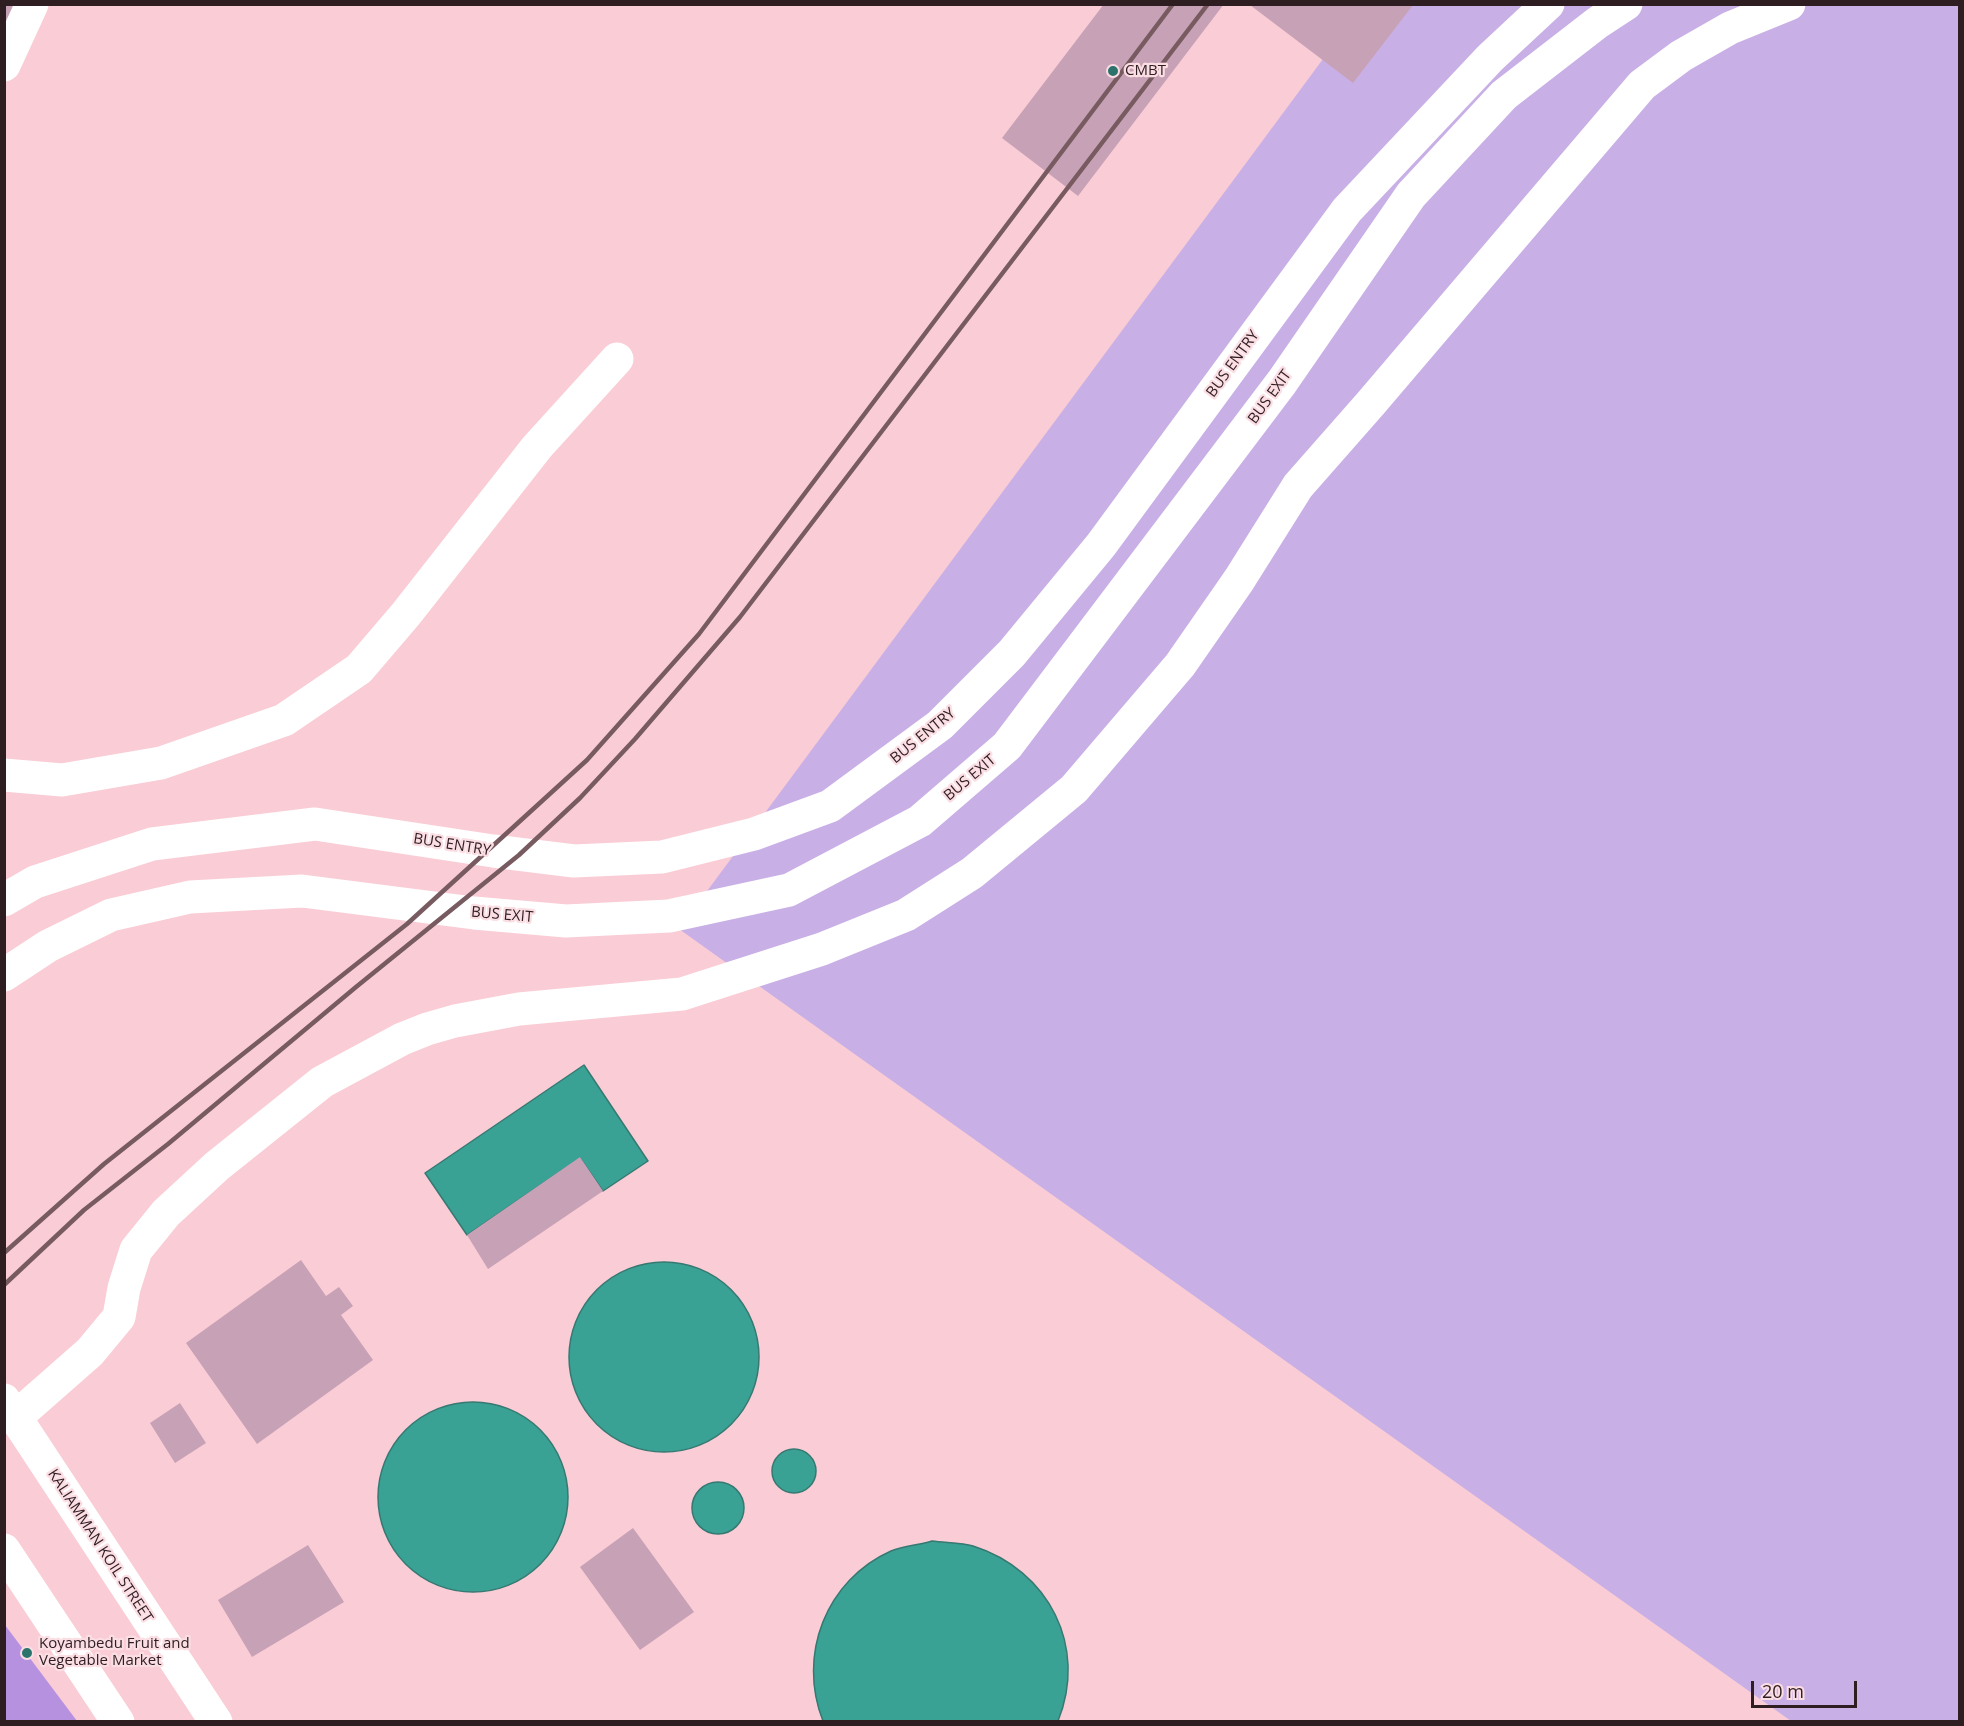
<!DOCTYPE html>
<html>
<head>
<meta charset="utf-8">
<style>
  body { margin:0 }
  #map { position:relative; width:1964px; height:1726px; overflow:hidden; background:#faccd5; font-family:"Open Sans",sans-serif }
  canvas { display:block }
  .frame { position:absolute; inset:0; border:6px solid #2e1d21; pointer-events:none }
  .scale { position:absolute; left:1751px; top:1681px; width:106px; height:27px; box-sizing:border-box; border:3px solid #2e1d21; border-top:0; padding-left:8px; font-size:18px; line-height:21px; white-space:nowrap; color:#2e1d21; -webkit-text-stroke:4px #fbdee4; paint-order:stroke }
</style>
</head>
<body>
<div id="map">
<canvas width="1964" height="1726"></canvas>
<div class="frame"></div>
<div class="scale">20 m</div>
</div>
<script>
const c = document.querySelector('canvas').getContext('2d');
c.lineJoin = 'round';
function fillPath(path, color) { c.fillStyle = color; c.fill(path, 'evenodd'); }
function strokePath(path, color, width, dash) { c.strokeStyle = color; c.lineWidth = width; c.lineCap = dash ? 'butt' : 'round'; c.setLineDash(dash || []); c.stroke(path); }
function drawText(font, color, halo, rows, align = 'center') {
  c.font = font + ' "Open Sans",sans-serif'; c.lineWidth = 4.5; c.setLineDash([]); c.textBaseline = 'middle'; c.strokeStyle = halo; c.fillStyle = color; for (const [text, x, y, turn = 0] of rows) {
    c.save(); c.translate(x, y); c.rotate((+turn || 0) * Math.PI / 180); c.textAlign = isNaN(turn) ? turn : align; if (halo) c.strokeText(text, 0, 0); c.fillText(text, 0, 0); c.restore();
  }
}
fillPath(new Path2D(`
  M1363,5h596v1716h-168l-1112,-792z`), '#c8afe6');
fillPath(new Path2D(`
  M4,1625h1l72,96h-72z`), '#b691e0');
const water = new Path2D(`
  M584,1065l64,96 -45,30 -23,-33 -113,77 -42,-62z
  M569 1357a95 95 0 1 1 190 0a95 95 0 1 1-190 0Z
  M378 1497a95 95 0 1 1 190 0a95 95 0 1 1-190 0Z
  M772 1471a22 22 0 1 1 44 0a22 22 0 1 1-44 0Z
  M692 1508a26 26 0 1 1 52 0a26 26 0 1 1-52 0Z
  M932,1541c13,2 29,1 41,5 76,24 115,101 85,175h-235c-26,-66 3,-141 68,-170 13,-5 28,-6 41,-10z`);
fillPath(water, '#3aa195');
strokePath(water, '#367972', 1.5);
fillPath(new Path2D(`
  M4,4h11l-11,22z
  M1104,4h120l-146,192 -76,-58z
  M1250,5h163l-60,78z
  M580,1157l23,34 -115,78 -21,-34z
  M301,1260l25,36 13,-9 14,19 -12,9 32,45 -116,84 -71,-101z
  M180,1403l26,40 -31,20 -25,-40z
  M633,1528l61,84 -54,38 -60,-83z
  M308,1545l36,57 -92,55 -34,-57z`), '#c7a1b5');
strokePath(new Path2D(`
  M4,65l28,-61
  M4,775l58,5 99,-17 123,-43 75,-51 47,-55 131,-167 80,-88
  M4,900l31,-18 117,-38 163,-20 178,27 81,10 88,-4 92,-23 76,-28 110,-81 72,-72 89,-108 246,-335 143,-152 58,-54
  M4,975l44,-29 63,-31 79,-18 112,-6 172,22 92,8 103,-5 120,-26 131,-69 87,-75 275,-364 129,-187 93,-100 93,-72 29,-19
  M16,1417l74,-65 29,-35 5,-29 12,-38 30,-37 51,-47 105,-84 80,-43 25,-10 28,-8 64,-12 163,-15 140,-45 84,-34 66,-42 102,-84 106,-124 59,-85 59,-94 73,-83 271,-318 39,-29 49,-28 59,-24`), '#fff', 33);
strokePath(new Path2D(`
  M4,1400l212,322
  M4,1550l114,172`), '#fff', 33);
strokePath(new Path2D(`
  M4,1253l100,-89 303,-240 180,-164 112,-126 474,-630
  M4,1285l80,-75 84,-66 188,-157 163,-132 61,-57 55,-59 105,-122 468,-613`), '#775b61', 4.5);
for (const [x, y, r, color] of [
  [1113,71,6,"#2b736b"],
  [27,1653,6,"#2b736b"]
]) { const dot = new Path2D(); dot.arc(x, y, r, 0, 2 * Math.PI); c.fillStyle = color; c.fill(dot); strokePath(dot, '#fbdee4', 2); }
drawText('15px', '#2e1d21', '#fbdee4', [
  ["CMBT",1125,71],
  ["Koyambedu Fruit and",39,1644],
  ["Vegetable Market",39,1661]
], 'left');
drawText('15px', '#2e1d21', '#fbdee4', [
  ["BUS ENTRY",1233,364,-54],
  ["BUS EXIT",1270,397,-54],
  ["BUS ENTRY",923,736,-39],
  ["BUS EXIT",970,778,-40],
  ["BUS ENTRY",452,845,9],
  ["BUS EXIT",502,915,5],
  ["KALIAMMAN KOIL STREET",100,1546,57]
]);
</script>
</body>
</html>
